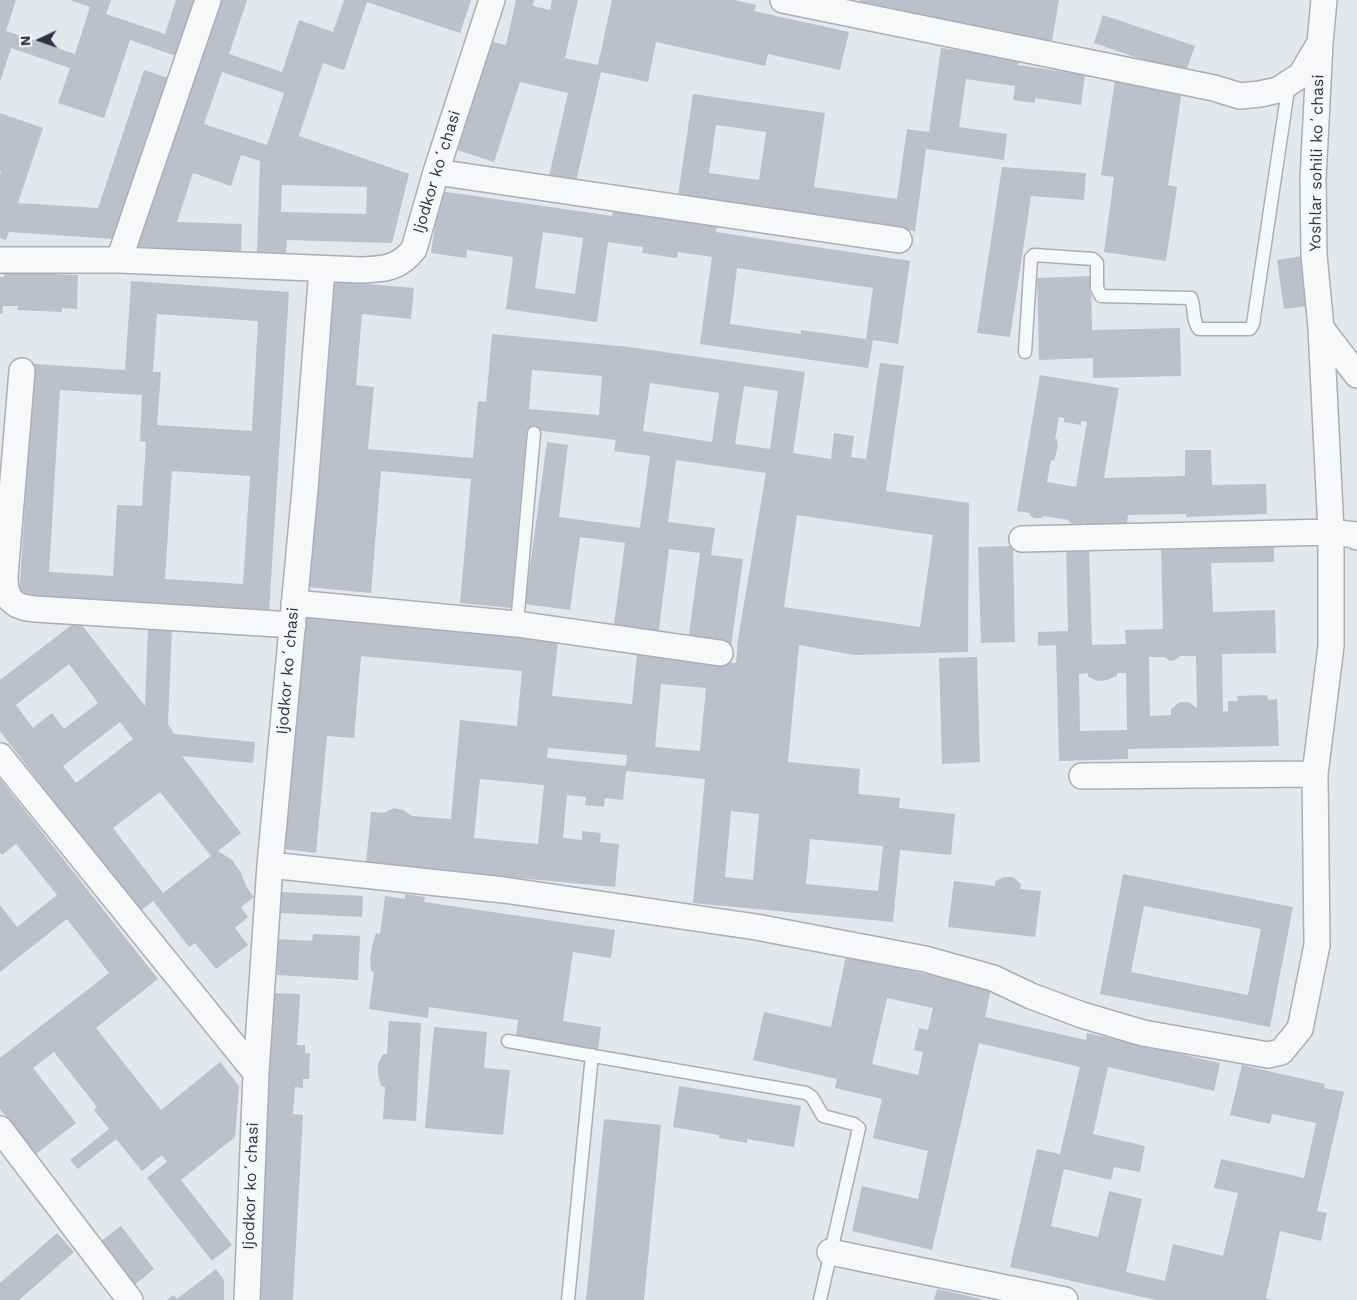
<!DOCTYPE html>
<html>
<head>
<meta charset="utf-8">
<style>
  body { margin:0 }
  #map { position:relative; width:1357px; height:1300px; overflow:hidden; background:#e4e7ec; font-family:"Work Sans",sans-serif }
  canvas { display:block }
  .north { position:absolute; left:15px; top:15px; width:50px; height:50px; -webkit-text-stroke:4px #f4f6f9; paint-order:stroke; rotate:267deg; font-size:14px; font-weight:700; line-height:20px; text-align:center; color:#2b3445 }
  .north::after { content:''; display:block; margin:auto; width:18px; height:22px; background:#2b3445; clip-path:polygon(50% 0,100% 100%,50% 72%,0 100%) }
</style>
</head>
<body>
<div id="map">
<canvas width="1357" height="1300"></canvas>
<div class="north">N</div>
</div>
<script>
const c = document.querySelector('canvas').getContext('2d');
c.lineJoin = 'round';
function fillPath(path, color) { c.fillStyle = color; c.fill(path, 'evenodd'); }
function strokePath(path, color, width, dash) { c.strokeStyle = color; c.lineWidth = width; c.lineCap = dash ? 'butt' : 'round'; c.setLineDash(dash || []); c.stroke(path); }
function drawText(font, color, halo, rows, align = 'center') {
  c.font = font + ' "Work Sans",sans-serif'; c.lineWidth = 4; c.setLineDash([]); c.textBaseline = 'middle'; c.strokeStyle = halo; c.fillStyle = color; for (const [text, x, y, turn = 0] of rows) {
    c.save(); c.translate(x, y); c.rotate((+turn || 0) * Math.PI / 180); c.textAlign = isNaN(turn) ? turn : align; if (halo) c.strokeText(text, 0, 0); c.fillText(text, 0, 0); c.restore();
  }
}
fillPath(new Path2D(`
  M0,0h16l-10,31 69,23 15,-47 -20,-7h41l-5,14 59,20 11,-34h19l-19,56 -46,-16 -26,78 -46,-15 12,-35 -59,-20 -11,34z
  M215,0h32l-18,54 53,18 17,-52 34,12 11,-32h127l-11,33 -93,-31 -23,68 -21,-7 -24,73 110,38 -17,69 -105,-3 -1,14 -29,-1 3,-92 -19,-6 -10,31 -38,-13 -16,49 65,2 -1,28 -109,-3zM222,72l62,21 -17,52 -63,-21zM282,185l85,2 -1,27 -85,-2z
  M516,0h18l-1,6 17,4 2,-10h26l-13,58 33,7 14,-65h122l22,5 -2,6 95,21 -9,38 -72,-16 -3,12 -109,-24 -8,40 -47,-10 -25,110 -27,-6 19,-83 -48,-11 -26,80 -37,-12 36,-108 13,3z
  M860,0h199l-8,46 -48,-9 1,-6 -145,-26z
  M1103,15l92,31 -10,28 -91,-31z
  M941,48l78,11 -1,6 67,10 -4,30 -46,-7v5l-22,-3 2,-14 -49,-7 -7,48 48,7 -3,26 -78,-11 -11,82 -237,-35 15,-102 132,19 -11,74 83,12 10,-70 22,3zM716,125l50,7 -7,48 -50,-7z
  M144,70l24,8 -54,161 -105,-7 -3,8 -6,-2v-62l1,-4 -1,-1v-58l43,15 -25,75 80,5z
  M1115,80l67,10 -14,95 9,2 -11,74 -62,-9 10,-75 -13,-2z
  M1002,167l84,6 -2,27 -53,-4 -21,141 -33,-4z
  M440,191l172,25 1,-6 104,15 -1,7 194,29 -12,83 -25,-4 -5,28 -168,-24 12,-87 -34,-5 -1,6 -35,-5 1,-6 -35,-5 -11,80 -91,-13 7,-52 -46,-7 -1,8 -35,-5zM543,232l40,6 -8,56 -40,-6zM737,268l136,20 -7,51 -65,-9v4l-71,-10z
  M1303,256l6,50 -25,3 -7,-49z
  M4,272l74,3 -1,34 -15,-1v4l-45,-2 1,-4h-15l-1,8h-2v-37h4z
  M1091,276l1,54 88,-2 1,48 -88,2v-20l-54,2 -2,-82z
  M131,281l158,11 -20,321 -250,-15 15,-234 91,6zM157,314l101,7 -6,110 -95,-6 4,-53h-8zM60,390l82,5 -2,46 6,1 -4,64 -25,-1 -4,71 -64,-4zM172,471l78,5 -7,108 -78,-5z
  M333,281l81,7 -3,31 -49,-5 -6,71 18,2 -6,62 105,9 5,-57 8,1 6,-68 137,13 176,25 -12,81 38,6 3,-26 20,3 -3,21 15,2 14,-96 24,3 -18,125 83,12 -1,149 -114,3 -55,-10 -11,117 72,7 -2,25 42,4 -1,10 56,6 -4,41 -51,-5 -7,72 -200,-19 12,-124 -79,-8 -3,29 -18,-2 -1,9 -19,-2 1,-8 -19,-2 -4,43 19,2v-9l19,2 -1,9 19,2 -4,43 -249,-23 5,-52 12,1 11,-5 9,2 9,6 39,3 9,-99 57,6 5,-55 -161,-15 -7,82 -27,-2 -11,117 -33,-4 22,-232 253,24 -6,55 80,8 5,-50 99,9 2,-24 28,-166 -90,-13 -8,62 47,6 -4,27 32,4 -12,88 -43,-6 12,-88 -31,-4 -11,88 -45,-6 12,-88 -45,-6 -10,73 -45,-6 22,-162 21,3 -9,72 81,11 10,-72 -36,-5 2,-11 -89,-11 -16,179 -51,-5 11,-124 -90,-8 -10,122 -64,-6zM532,370l70,6 -3,39 -70,-6zM650,383l69,10 -7,49 -69,-11zM744,386l34,5 -8,58 -35,-5zM797,515l136,20 -13,92 -136,-20zM661,684l45,4 -6,63 -45,-4zM548,748l79,7 -1,11 -79,-8zM480,779l64,6 -6,59 -64,-6zM731,811l28,3 -6,66 -28,-3zM810,839l73,7 -5,45 -72,-7z
  M1040,375l79,13 -15,90 81,-2v-26h26l1,35 54,-1 1,30 -81,3v-3l-58,1 -1,9 -32,1 -13,-2v1l-5,1 -8,-3v-2l-26,-4v2h-9l-4,-3v-2l-13,-2zM1059,417l5,1v4l17,3v-4l6,1 -11,65 -29,-5 4,-22 3,1 4,-15 -1,-7h-2z
  M1066,545h23l3,100 34,-1 -1,-14 38,-1 -2,-81 113,-3v17l-63,1 2,49 62,-2 1,43 -54,1 1,58 5,-1v-10h10l-1,-5 30,-1 1,5 9,-1 2,47 -151,3v10l-69,2 -3,-116 -18,1v-14l30,-1zM1180,656h16l1,52 -9,-6h-8l-9,7v6l-21,1 -1,-59h15l6,4 5,-1zM1088,673v4l10,4 9,-1 10,-4v-3h9l1,57 -47,1 -1,-57z
  M1013,546l2,96 -34,1 -3,-96z
  M78,620l67,86 3,-78 24,1 -4,95 6,10 81,8 -2,21 -71,-7 59,77 -23,18 14,9 9,13 6,15 7,9 -13,10 7,10 -13,11 13,17 -32,24 -21,-26 -6,4 -36,-46 -14,11 -139,-181v-51zM69,664l29,39 -34,26 -12,-16 -19,15 -17,-23zM120,722l13,17 -57,44 -13,-17zM160,792l51,64 -48,37 -50,-65z
  M977,657l3,105 -38,2 -3,-106z
  M0,779l158,200 -62,49 65,82 59,-48 19,24 -4,51 -54,43 51,65 -20,16 -65,-83 20,-16 -5,-7 -20,16 -26,-32 -38,30 -8,-9 39,-31 -15,-19 3,-3 -43,-55 -21,16 43,55 -40,31 -36,-45v-51l109,-85 -42,-54 -67,53v-67l17,22 40,-32 -41,-51 -14,11 -2,-3z
  M1123,874l170,33 -23,120 -170,-33zM1144,906l117,23 -13,66 -117,-23z
  M1005,877h8l8,7 -1,5 21,2 -6,46 -87,-10 6,-46 41,5v-5z
  M281,892l82,4 -1,21 -82,-4z
  M405,894l20,3 -1,5 191,28 -4,28 -38,-6 -10,69 38,6 -3,23 -82,-12 2,-18 -89,-13 -1,11 -59,-9 5,-37 -3,-1 -1,-13 2,-12 4,-13 4,1 5,-38 20,3z
  M313,934l47,2 -2,44 -81,-5 1,-36 34,2z
  M846,956l145,33 -6,28 101,23 1,-7 133,30 -6,28 -106,-24 -15,67 52,12 -5,26 -26,-5 -3,13 -47,-11 -13,57 47,11 11,-46 33,8 -16,73 39,9 8,-37 50,12 15,-63 -24,-5 7,-29 83,19 12,-55 -44,-9 -2,10 -40,-9 12,-50 83,19 -1,4 20,4 -27,119 10,2 -6,28 -41,-10 -14,67 6,2h-116l-146,-33 27,-118 23,5 20,-87 -101,-24 -47,207 -80,-19 10,-45 56,13 10,-48 -55,-13 9,-39 -47,-11 2,-9 -84,-19 11,-48 67,15zM887,998l46,10 -5,22 -9,-2 -5,22 9,2 -5,23 -46,-11z
  M273,993l27,1 -3,51h8v8l5,1 -1,25h-6v9l-8,-1 -2,27 10,1 -10,185h-38z
  M389,1021l32,2 -5,98 -33,-2 2,-32 -4,-1 -3,-11v-11l5,-10h4z
  M434,1027l53,5 -3,36 26,2 -7,65 -78,-7z
  M679,1086l122,20 -7,41 -47,-8v4l-28,-5v-3l-46,-8z
  M604,1119l57,6 -17,175h-58z
  M121,1226l33,43 -21,17 -33,-44z
  M57,1233l17,19 -55,48h-19v-17z
  M216,1269l8,11v20h-57l6,-5 4,4z
  M937,1289l45,10 -1,1h-47z`), '#bbc0ca');
const lane = new Path2D(`
  M1025,352l6,-94 3,-3 59,4 4,4v25l4,8 90,2c4,10 1,23 8,31h51l3,-5 36,-241
  M517,624l17,-191
  M508,1041l298,52 6,4 11,19 31,8 5,4 -39,172
  M568,1300l24,-245`);
const street = new Path2D(`
  M783,0l431,88 26,8 20,-2 18,-4 23,-15 19,-32
  M1324,0l-4,43 -7,136 1,76 7,73 36,47
  M436,172l463,68
  M0,260h119l242,10c22,-1 38,-1 53,-21l22,-77 56,-172
  M119,260l89,-260
  M22,371l-17,205c0,23 7,31 30,33l258,16
  M1022,539l309,-7 25,3 1,2
  M294,603l223,21 203,29
  M0,756l256,317
  M1082,776l233,-2
  M270,865l234,25 252,37 169,32 68,19 38,18 51,19 61,18 125,22 13,-3 19,-23 17,-84 -2,-171 16,-128v-114l-10,-204
  M0,1129l130,171
  M830,1252l235,48
  M247,1300l9,-227 14,-208 35,-376 17,-220`);
strokePath(lane, '#a9aeb7', 15);
strokePath(street, '#a9aeb7', 28);
strokePath(lane, '#f7f8fa', 12);
strokePath(street, '#f7f8fa', 25);
drawText('16px', '#2b3445', '#f4f6f9', [
  ["Yoshlar sohili koʻchasi",1317,163,-89],
  ["Ijodkor koʻchasi",437,172,-73],
  ["Ijodkor koʻchasi",288,671,-85],
  ["Ijodkor koʻchasi",251,1186,-88]
]);
</script>
</body>
</html>
